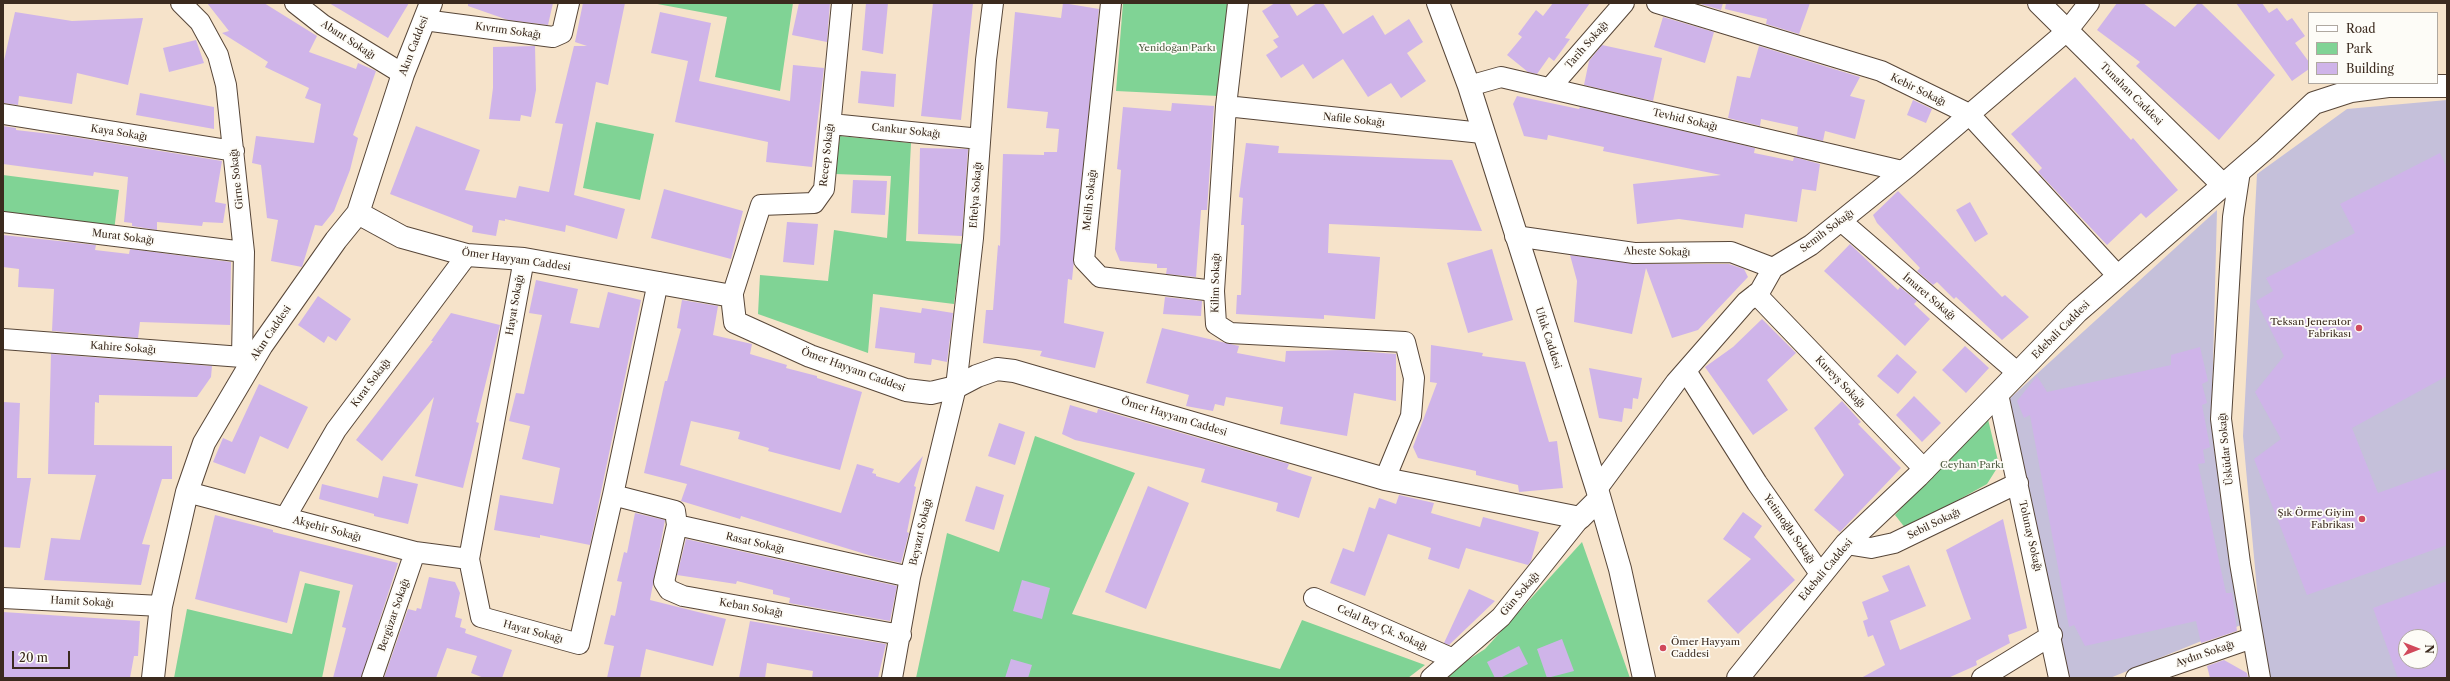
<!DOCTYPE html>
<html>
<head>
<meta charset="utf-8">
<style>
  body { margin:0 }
  #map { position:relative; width:2450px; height:681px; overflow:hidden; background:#f6e3ca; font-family:"Libre Caslon Text",serif }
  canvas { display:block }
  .frame { position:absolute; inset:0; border:4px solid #3b2a1e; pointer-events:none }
  .legend { position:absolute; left:2308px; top:12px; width:130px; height:72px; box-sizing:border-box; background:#fdfcf7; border:1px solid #afa8a0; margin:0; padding:5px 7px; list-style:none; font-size:12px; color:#3b2a1e }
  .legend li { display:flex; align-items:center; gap:8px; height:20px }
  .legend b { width:20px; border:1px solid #afa8a0 }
  .north { position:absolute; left:2398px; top:629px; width:40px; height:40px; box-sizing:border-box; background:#fdfcf7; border:1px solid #afa8a0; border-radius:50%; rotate:90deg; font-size:11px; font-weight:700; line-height:16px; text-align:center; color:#3b2a1e }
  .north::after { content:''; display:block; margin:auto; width:14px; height:18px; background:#d1495b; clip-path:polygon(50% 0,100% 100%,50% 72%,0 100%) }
  .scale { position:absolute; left:12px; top:651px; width:58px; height:18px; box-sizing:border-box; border:2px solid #3b2a1e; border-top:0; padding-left:5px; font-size:12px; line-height:14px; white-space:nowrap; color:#3b2a1e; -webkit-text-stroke:3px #fdfcf7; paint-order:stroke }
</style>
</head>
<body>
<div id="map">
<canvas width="2450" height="681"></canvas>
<div class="frame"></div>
<ul class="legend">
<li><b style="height:5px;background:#fff"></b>Road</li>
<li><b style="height:11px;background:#80d395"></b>Park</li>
<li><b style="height:11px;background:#cfb4e9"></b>Building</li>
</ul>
<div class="north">N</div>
<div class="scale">20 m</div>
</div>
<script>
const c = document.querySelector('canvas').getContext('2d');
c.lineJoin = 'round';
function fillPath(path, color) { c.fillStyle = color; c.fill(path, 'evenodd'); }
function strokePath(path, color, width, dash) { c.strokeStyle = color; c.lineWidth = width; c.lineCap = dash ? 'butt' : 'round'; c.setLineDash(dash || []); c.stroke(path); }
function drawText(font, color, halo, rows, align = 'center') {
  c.font = font + ' "Libre Caslon Text",serif'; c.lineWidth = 3.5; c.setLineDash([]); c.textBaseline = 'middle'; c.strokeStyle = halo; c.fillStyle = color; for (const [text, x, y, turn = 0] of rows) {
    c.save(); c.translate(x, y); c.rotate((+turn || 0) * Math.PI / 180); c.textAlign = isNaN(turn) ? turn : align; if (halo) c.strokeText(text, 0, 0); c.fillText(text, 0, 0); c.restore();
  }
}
fillPath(new Path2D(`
  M2447,100v578h-177l-9,-44 -18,-198 14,-262 90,-65zM2406,637h24v24h-24z
  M2217,210l-5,194 29,221 -131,53h-43l-60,-277z`), '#c5c0da');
fillPath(new Path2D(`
  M652,3h141l-13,88 -65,-14 12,-60z
  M1123,3h107l-12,93 -102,-5z
  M596,122l58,12 -14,66 -57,-12z
  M840,136l71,7 -5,98 56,3 -8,60 -81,-10 -5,59 -110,-39 2,-39 68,6 6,-51 53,8 4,-62 -56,-2z
  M3,175l116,15 -5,41 -111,-14z
  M1987,415l12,50 -12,19 -81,45 -11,-14z
  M1035,436l100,37 -63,141 208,55 22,-49 123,45 -17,13h-492l31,-145 52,19z
  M1582,542l48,136h-190l45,-29z
  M305,583l35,8 -18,87h-148l13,-69 105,25z`), '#80d395');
fillPath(new Path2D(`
  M207,3h57l53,33 -8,16 47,17 2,-6 18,8 -23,64 5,3 -8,32 -16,41 -12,15 -7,-1 -13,42 -31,-6 7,-41 -11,-2 -6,-53 -9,-2 4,-27 58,7 7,-39 -16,-6 4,-10 -44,-21 3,-5 -46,-29 7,-2z
  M329,3h80l-21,35z
  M468,3h85l-5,22 -40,-5 -40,-14z
  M583,3h42l-17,82 -12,-3 -22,113 51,14 -8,30 -51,-14 -1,7 -60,-13v2l-6,-1 -3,16 -24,-4 1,-6 -83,-32 26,-68 64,24 -15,40 51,8 3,-12 30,6 14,-68 -8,-1 19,-77h13l-12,-4z
  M799,3h31l-3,39 -35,-7z
  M866,3h22l-5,51 -21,-4z
  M933,3h40l-12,117 -40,-4z
  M1063,3l36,6 -27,271 -4,-1 -4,44 40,9 -9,36 -55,-12 2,-5 -59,-8 3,-33h7l5,-65 2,1 3,-92 41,1v-3h13l2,-23 -13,-1 2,-16 -41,-4 8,-96 46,6z
  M1275,3h14l8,13 20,-13h6l20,31 30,-19 12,20 24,-16 14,23 -16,11 19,28 -25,17 -10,-15 -23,14 -25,-38 -30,20 -10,-15 -22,14 -15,-23 12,-8 -5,-7 6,-3 -17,-26z
  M1553,3h37l-25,35 5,1 -16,22 -5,-4 -12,17 -9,-2 -21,-17 15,-18 -4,-3 18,-24 7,6z
  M1697,3h26l-2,7z
  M1726,3h84l-11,31 -33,-10 1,-5 -42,-10z
  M2117,3h26l32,24 23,-24h3l74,72 -56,65 -83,-74 4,-4 -43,-32z
  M2236,3h26l7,10 8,-5 10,13 5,-3 13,18 -10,7 14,19v7l-17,12z
  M15,12l57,9 71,-3 -15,67 -51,-12 -5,31 -53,-8 -1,9 -15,-2v-38z
  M660,12l51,11 -12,58 91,20 3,-36 31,3 -12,99 -46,-5 2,-20 -93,-20 13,-61 -37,-8z
  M1663,17l51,15 -9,31 -51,-16z
  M196,40l8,23 -35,9 -6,-24z
  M1602,45l60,13 -9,43 -69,-16 5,-24z
  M535,46l1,44 -5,27 -10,-2 -1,6 -31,-2 4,-31v-41z
  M1759,46l101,31 -10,19 15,4 -10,39 -30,-8 -2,10 -26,-6 1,-8 -37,-8 -1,7 -32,-8 9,-42 13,2z
  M861,71l35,3 -2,33 -36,-4z
  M2075,77l56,63 2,-2 45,52 -32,28 -5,-5 -34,32 -69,-73 4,-4 -31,-34z
  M140,93l74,14v22l-78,-14z
  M1517,96l62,13 1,-2 175,41 -1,5 39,8 1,-4 26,7 -4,27 -14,-2 -5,33 -52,-8 -2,14 -64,-9 -42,5 -4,-40 88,-9 -118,-24 1,-4 -56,-12 -1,5 -23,-4 -11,-32z
  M1913,100l19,9 -6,14 -19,-8z
  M1172,103l42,3 -7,104h-6l-5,67 -30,-3 1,-6h-10v-4l-37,-3 -5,-12 6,-79 -4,-1 6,-62 48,4z
  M3,126l13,2v2l52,6 154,25 -7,41 11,2 -3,19 -20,-1 -1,4 -45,-4v8l-25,-4v-3l-8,-1 4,-45 -34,-5 -1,4 -90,-12z
  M1246,143l33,3 -1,7 174,7 30,71 -153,-7 -1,29 52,4 -5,62 -51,-4v4l-88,-5 1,-19h4l3,-70h-3l2,-27 -4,-1z
  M920,148l48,1 -6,87 -44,-2z
  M2440,153l7,15v208l-95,52 26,65 69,-25v77l-140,50 -53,-136 27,-20 -26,-47 29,-36 -28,-55 17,-10 -7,-13 89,-45 -15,-29z
  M853,180l34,1 -2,34 -34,-2z
  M664,189l79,22 -12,48 -80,-21z
  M1898,191l104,106 3,-2 24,22 -27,23 -46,-43 -2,2 -17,-17 -4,3 -16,-14 3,-3 -43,-45 -4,-8z
  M1970,202l18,32 -13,8 -19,-32z
  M787,222l31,2 -4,41 -31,-3z
  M3,235l93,10 -1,5 34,4 1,-5 101,13 -1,63 -90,-3 -2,16 -86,-7 2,-42 -36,-2 1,-18 -16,-2z
  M1850,244l48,46 2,-3 17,14 -3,3 16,15 -25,27 -81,-75z
  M1492,249l21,71 -45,13 -21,-70z
  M1570,255l64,9h95l15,5 4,8 -50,53 -26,8 -26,-70 -14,66 -58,-12 3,-41z
  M536,280l42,9 -8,34 29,5 9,-36 33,8 -51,245 -50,-10v3l-46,-8 6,-35 53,9 7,-36 -38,-9 8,-33 -21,-5 7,-28 8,1 18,-79 -13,-2z
  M318,296l33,23 -15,22 -8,-5 -4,7 -26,-18z
  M1165,297l37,4 -1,15 -38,-2z
  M682,300l36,6 -5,29 39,9 -2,10 37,11 -1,3 31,8v2l45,14 -22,78 -72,-19 1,-3 -31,-9 2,-7 -49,-11 -11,44 161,48 16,-49 17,5 -2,4 4,1v2l23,7 24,-27 -9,30 2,1 -9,45 2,1 -8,30 -26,-6 -134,-41 -1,3 -59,-18 6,-17 -43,-11 21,-92h2l14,-52 -4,-1z
  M880,307l41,6 1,-5 31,5 -6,49 -15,-3 -1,6 -17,-2 1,-10 -40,-5z
  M451,313l49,12 -24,97 3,1 -16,65 -48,-12 19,-79 -52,64 -26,-21 77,-99h-2z
  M1762,319l34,34 -29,27 21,30 -35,25 -48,-68 28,-20z
  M1162,328l77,18 -2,7 48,9 1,-11 58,-1 52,4v47l-42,-8 -7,43 -67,-12 3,-17 -57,-10 -2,9 -9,-2 -2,7 -27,-5 3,-11 -43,-12z
  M1431,345l52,8 -1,3 43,6 24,80 8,-1 6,47 -44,4 -1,-7 -42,-10v-4l-58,-13 -5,-11 24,-64 -7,-1z
  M1965,346l24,22 -23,25 -24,-23z
  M2200,347l8,34 -6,3 5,19 -5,2 8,42 -7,3 2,13 -7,1 28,129h6l5,38 -36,12 -5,-22 -111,25 -11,-21 -5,2 -39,-212 -6,3 -7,-17 20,-25 10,16 124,-27v-10z
  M51,354l161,12 -1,11 -14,20 -98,-2v8l-4,-1 -1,43 78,1v33h-10l-20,65 8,1 -9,40 -97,-5 7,-42 29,2 16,-65 -48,-1z
  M1897,354l20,18 -19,22 -21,-18z
  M1589,368l53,10 -4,21 -5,-1 -1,11 -8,-1 -2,14 -23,-4z
  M259,384l49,23 -20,42 -28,-13 -15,38 -32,-12 10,-24 9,4z
  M1914,396l27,27 -19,19 -26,-27z
  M1842,401l19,21 -3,2 43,44 -61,64 -26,-22 30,-35 -30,-47z
  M3,402l17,1 -3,75h14l-11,70 -17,-1z
  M1070,405l27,8 1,-4 191,55 -2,5 25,8 -13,41 -23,-7 2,-8 -77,-21 4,-13 -130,-29 -13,-6z
  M999,423l26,9 -10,33 -27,-9z
  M383,476l35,8 -10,40 -34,-8v-2l-55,-15 3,-15 56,14z
  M976,486l28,9 -10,35 -29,-9z
  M1148,486l41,17 -43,106 -41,-17z
  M1399,495l35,8 -3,10 49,14 3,-10 56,15 -8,29 -3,4 -62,-17 -7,21 -31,-10 3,-11 -43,-14 -23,62 -35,-13 13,-35 11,4 15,-45 6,2 4,-11 17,6z
  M1743,512l19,14 -8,11 41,43 -57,54 -31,-33 44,-42 -28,-20z
  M635,513l30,7 -15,80 76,19 -13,47 -67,-17 -6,29h-33l7,-32 -10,-2 7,-29 4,1 7,-34 -5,-1 7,-29 3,1z
  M215,515l58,15v2l125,31 -37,115h-28l13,-50 -4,-1 11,-42 -53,-14 -13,52 -92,-24z
  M2003,519l24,109 -19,7 2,8 -34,18 1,4 -29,13h-87l24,-13 -12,-30 -5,2 -5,-16 5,-2 -6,-17 27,-11 -7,-15 27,-11 17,41 -36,15 10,29 71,-31 -25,-69z
  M686,539l211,47 -7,35 -101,-18 1,-5 -17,-4v-4l-36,-9 -1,3 -59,-9z
  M429,577l26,5 5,11 -5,24 7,2 -2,8 6,2 -1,4 47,17 -10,28h-18l-13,-5 6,-17 -30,-8 -11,30h-52l24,-69 8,2 1,-3 4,1z
  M1022,580l28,8 -8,31 -29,-8z
  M2447,581v97h-49l-25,-70zM2406,637h24v24h-24z
  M1469,589l26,12 -46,44 -5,-2z
  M3,612l137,9 -2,35h-4l-4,22h-127z
  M750,621l136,23 -8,34h-66l1,-7 -46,-8 -2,15h-26z
  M1562,639l12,32 -27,7 -10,-29z
  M1519,646l9,18 -28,14h-5l-8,-16z
  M1011,659l21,6 -4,13h-23z
  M2224,660l23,13 1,5h-38l-3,-12z`), '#cfb4e9');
const minor = new Path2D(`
  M181,3l19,19 18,33 8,30 18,167 -2,105 7,10
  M295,3l28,22 80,49
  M1111,3l-27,257 16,17 114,14
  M1238,3l-12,103 -12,185 2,33 14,9 175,9 9,36 -3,38 -26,63
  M1657,3l224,68 88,43 149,162
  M424,20l129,17 9,-4 7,-30
  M1469,86l32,-9 401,94
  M1550,88l74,-85
  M1226,106l256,27
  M3,114l231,37
  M831,124l149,15
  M2240,171l-7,46 -12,202 19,144 20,115
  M1841,221l177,152
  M3,222l241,30
  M1515,236l119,17 97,-1 42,16
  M524,259l-55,300 12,58 98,27 34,-149 45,-213
  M1756,294l169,176
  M732,296l29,-91 53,-2 10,-14 18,-186
  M3,339l239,18
  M1686,371l71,112 64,92
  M1998,394l61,284
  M1597,489l79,-107 70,-80 14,-11 13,-23 38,-23 98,-79 158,-135 22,-28
  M187,492l228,60 54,7
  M613,495l62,16 2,14 233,52
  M285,518l51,-88 131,-175
  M677,525l-13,57 5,8 14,6 218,39
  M1846,544l25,4 23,-5 124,-60
  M3,598l158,8
  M1314,598l137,60
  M372,678l43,-126
  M892,678l18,-101 46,-190 17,-149 13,-178 7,-57
  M1431,678l70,-61 79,-99
  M1982,678l70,-43
  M2136,678l116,-40`);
const tertiary = new Path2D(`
  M1438,3l31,83 128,403 23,80 24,109
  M2039,3l184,182
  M358,213l44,24 65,18 57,4 208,37 3,26 75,34 96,34 25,3 25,-6 21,-11 20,-7 17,2 371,108 195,39 19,-19
  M153,678l8,-72 26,-114 17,-49 58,-98 74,-105 22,-27 45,-139 28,-71
  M1738,678l108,-134 72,-68 159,-164 188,-163 49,-46 37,-12 37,-5h59`);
strokePath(minor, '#574638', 22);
strokePath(tertiary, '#574638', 24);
strokePath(minor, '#fff', 20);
strokePath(tertiary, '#fff', 22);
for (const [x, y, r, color] of [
  [2359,328,4,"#d1495b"],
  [2362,519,4,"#d1495b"],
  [1663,648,4,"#d1495b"]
]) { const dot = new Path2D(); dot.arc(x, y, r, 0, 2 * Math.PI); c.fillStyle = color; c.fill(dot); strokePath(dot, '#fdfcf7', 1.5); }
drawText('10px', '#3b2a1e', '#fdfcf7', [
  ["Kıvrım Sokağı",508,31,8],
  ["Abant Sokağı",348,40,33],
  ["Tarih Sokağı",1587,45,-49],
  ["Akın Caddesi",414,46,-69],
  ["Kebir Sokağı",1918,90,26],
  ["Tunahan Caddesi",2131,94,45],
  ["Nafile Sokağı",1354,120,6],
  ["Tevhid Sokağı",1685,120,13],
  ["Cankur Sokağı",906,131,6],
  ["Kaya Sokağı",119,133,9],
  ["Recep Sokağı",827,155,-84],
  ["Girne Sokağı",237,179,-96],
  ["Eftelya Sokağı",976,195,-86],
  ["Melih Sokağı",1090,200,-84],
  ["Semih Sokağı",1827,231,-37],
  ["Murat Sokağı",123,237,7],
  ["Aheste Sokağı",1657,252,1],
  ["Ömer Hayyam Caddesi",516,260,8],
  ["Kilim Sokağı",1216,283,-89],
  ["İmaret Sokağı",1929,297,40],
  ["Hayat Sokağı",515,305,-80],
  ["Edebali Caddesi",2061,330,-45],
  ["Akın Caddesi",271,333,-56],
  ["Ufuk Caddesi",1548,338,72],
  ["Kahire Sokağı",123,348,4],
  ["Ömer Hayyam Caddesi",853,370,20],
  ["Kureyş Sokağı",1840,382,46],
  ["Kırat Sokağı",371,383,-53],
  ["Ömer Hayyam Caddesi",1174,417,17],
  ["Üsküdar Sokağı",2226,449,-96],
  ["Sebil Sokağı",1934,524,-26],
  ["Akşehir Sokağı",327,529,15],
  ["Yetimoğlu Sokağı",1789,529,55],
  ["Beyazıt Sokağı",921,532,-77],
  ["Tolunay Sokağı",2030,536,77],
  ["Rasat Sokağı",755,543,13],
  ["Edebali Caddesi",1826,570,-50],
  ["Gün Sokağı",1520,594,-50],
  ["Hamit Sokağı",82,602,3],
  ["Keban Sokağı",751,608,10],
  ["Bergüzar Sokağı",394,615,-71],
  ["Celal Bey Çk. Sokağı",1382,628,24],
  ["Hayat Sokağı",533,632,15],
  ["Aydın Sokağı",2205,654,-19]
]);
drawText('10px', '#505d42', '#fdfcf7', [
  ["Yenidoğan Parkı",1177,48],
  ["Ceyhan Parkı",1972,465]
]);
drawText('10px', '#3b2a1e', '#fdfcf7', [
  ["Teksan Jenerator",2351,322],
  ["Fabrikası",2351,334],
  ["Şık Örme Giyim",2354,513],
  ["Fabrikası",2354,525],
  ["Ömer Hayyam",1671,642,"left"],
  ["Caddesi",1671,654,"left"]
], 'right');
</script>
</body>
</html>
